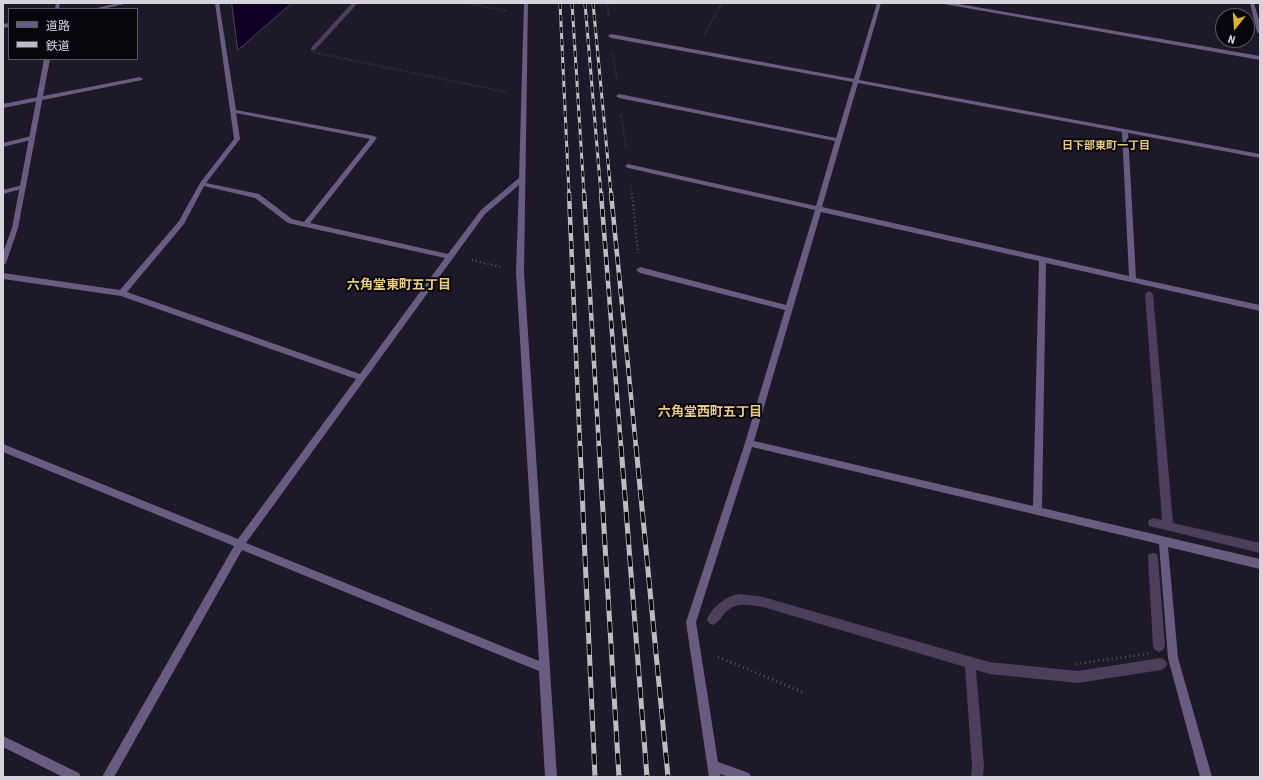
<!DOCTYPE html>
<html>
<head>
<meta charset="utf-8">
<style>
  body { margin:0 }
  #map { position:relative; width:1263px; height:780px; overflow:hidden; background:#1e1928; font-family:"Roboto Condensed","Noto Sans JP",sans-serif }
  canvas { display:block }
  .frame { position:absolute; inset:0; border:4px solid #d6d3dd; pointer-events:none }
  .legend { position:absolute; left:8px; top:8px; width:130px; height:52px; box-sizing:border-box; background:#07060c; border:1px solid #5a5860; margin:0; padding:5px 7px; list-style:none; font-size:12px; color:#d6d3dd }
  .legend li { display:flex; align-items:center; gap:8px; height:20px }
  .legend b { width:20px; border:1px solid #5a5860 }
  .north { position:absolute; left:1215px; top:8px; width:40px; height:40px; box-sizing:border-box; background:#07060c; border:1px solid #5a5860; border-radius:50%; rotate:197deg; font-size:11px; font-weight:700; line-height:16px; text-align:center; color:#d6d3dd }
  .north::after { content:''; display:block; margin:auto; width:14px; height:18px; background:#dcb233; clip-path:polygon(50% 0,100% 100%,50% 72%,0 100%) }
</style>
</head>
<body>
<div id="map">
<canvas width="1263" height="780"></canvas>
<div class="frame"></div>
<ul class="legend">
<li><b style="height:5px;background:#685d81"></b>道路</li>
<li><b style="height:5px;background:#bfbbc6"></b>鉄道</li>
</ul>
<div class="north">N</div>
</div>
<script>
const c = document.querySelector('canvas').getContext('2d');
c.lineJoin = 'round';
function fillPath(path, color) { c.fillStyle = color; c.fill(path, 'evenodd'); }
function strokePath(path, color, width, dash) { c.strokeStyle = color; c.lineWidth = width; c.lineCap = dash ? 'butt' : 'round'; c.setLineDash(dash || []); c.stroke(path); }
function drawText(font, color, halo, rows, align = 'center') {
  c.font = font + ' "Roboto Condensed","Noto Sans JP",sans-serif'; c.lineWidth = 4; c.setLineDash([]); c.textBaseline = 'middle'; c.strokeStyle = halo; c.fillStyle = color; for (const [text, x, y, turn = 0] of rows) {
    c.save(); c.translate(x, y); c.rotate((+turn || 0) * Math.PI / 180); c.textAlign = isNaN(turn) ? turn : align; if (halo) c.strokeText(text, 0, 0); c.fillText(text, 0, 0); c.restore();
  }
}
const water = new Path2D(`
  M232,3h60l-54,47z`);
fillPath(water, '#100025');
strokePath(water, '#4b3f5c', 1);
fillPath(new Path2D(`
  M352,3h6l-43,47h-4v-2z
  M1149,291l4,3 20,229 87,20v10l-111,-27 -1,-3 1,-3 4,-2 9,2 -17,-226z
  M1153,553l4,1 1,4 7,88 -2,4 -4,2 -4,-2 -2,-4 -5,-88 1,-4z
  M740,594l23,3 226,65 89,9 83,-13 4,2 2,4 -2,4 -4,2 -83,13 -89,-9 -13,-4 8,96 -1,11h-12l1,-11 -7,-99 -202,-60c-16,-2 -27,-6 -39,7 -3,4 -6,8 -11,11l-4,-2 -2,-4c6,-13 19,-23 33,-25z`), '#4b3f5c');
strokePath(new Path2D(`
  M465,3l42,8
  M607,3l2,15
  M705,34l17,-31
  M312,52l194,40
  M613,55l4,25
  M621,115l5,34
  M631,186l1,8`), '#55515e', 2, [0.5, 2]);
strokePath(new Path2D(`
  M632,193l6,60
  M472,260l28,7`), '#55515e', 2.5, [1, 3]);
strokePath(new Path2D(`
  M718,657l87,36
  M1076,664l76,-11`), '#55515e', 3, [1, 3.5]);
fillPath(new Path2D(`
  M140,77l3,2 -1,1 -139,28v-4z
  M32,136l2,1v2l-31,8v-4z
  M23,185l3,2 -1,1 -22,6v-4z`), '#685d81');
fillPath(new Path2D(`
  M119,3h10l-27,6h-10z
  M215,3h4l17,107 138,26 3,2 -67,85 138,31 33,-44 38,-32 5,-175h4l-4,269 33,505h-12l-6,-106 -297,-121 -128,227h-12l132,-231 -231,-94v-8l235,95 118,-160 -235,-83 -118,-17v-6l117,17 59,-69 21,-38 34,-44zM236,113l134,26 -66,83 -12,-3 -33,-25 -53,-11 34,-44zM519,185l-3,87 23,389 -293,-118 239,-329zM204,186l51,12 33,25 157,35 -85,116 -233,-82 57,-68z
  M877,3h4l-22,77 401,74v4l-132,-25 8,145 124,27v6l-214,-48 -4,245 218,51v10l-92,-22 10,111 34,119h-12l-32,-119 -9,-114 -407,-97 -56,175 22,140 31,11 2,4h-22l-9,-3 1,3h-12l-23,-155 59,-179 40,-133 -145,-37 -4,-3 4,-3 146,38 29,-95 -187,-42 -3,-2 3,-2 188,42 19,-65 -216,-43 -3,-2 3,-2 217,44 17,-56 -242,-44 -3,-2 3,-2 243,45zM858,83l264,49 7,144 -307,-69zM821,212l218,49 -6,245 -279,-65z
  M942,3h11l307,53v4l-316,-56z
  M1250,3h4l6,20v11l-3,-2z
  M9,23v4l-6,1v-4z
  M3,736l76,37 2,4h-18l-60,-30z`), '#685d81');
fillPath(new Path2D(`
  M56,3h4l-1,6h-4z
  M44,59h6l-32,169 -12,35 -3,3v-13l9,-25z`), '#685d81');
const railFar2 = new Path2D(`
  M560,3l9,191
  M572,3l12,191
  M585,3l16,191
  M593,3l18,191`);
const railFar1 = new Path2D(`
  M569,193l11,254
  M584,193l15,254
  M601,193l20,254
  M611,193l25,254`);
const rail = new Path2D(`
  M580,446l15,331
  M599,446l20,331
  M621,446l26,331
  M636,446l32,331`);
strokePath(railFar2, '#bfbbc6', 3);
strokePath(railFar1, '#bfbbc6', 4.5);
strokePath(rail, '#bfbbc6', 5);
strokePath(railFar2, '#07060c', 2, [6]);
strokePath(railFar1, '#07060c', 3, [8]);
strokePath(rail, '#07060c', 3.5, [11]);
drawText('bold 11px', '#eacc81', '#07060c', [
  ["日下部東町一丁目",1106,146]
]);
drawText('bold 13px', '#eacc81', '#07060c', [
  ["六角堂東町五丁目",399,286],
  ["六角堂西町五丁目",710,413]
]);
</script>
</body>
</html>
